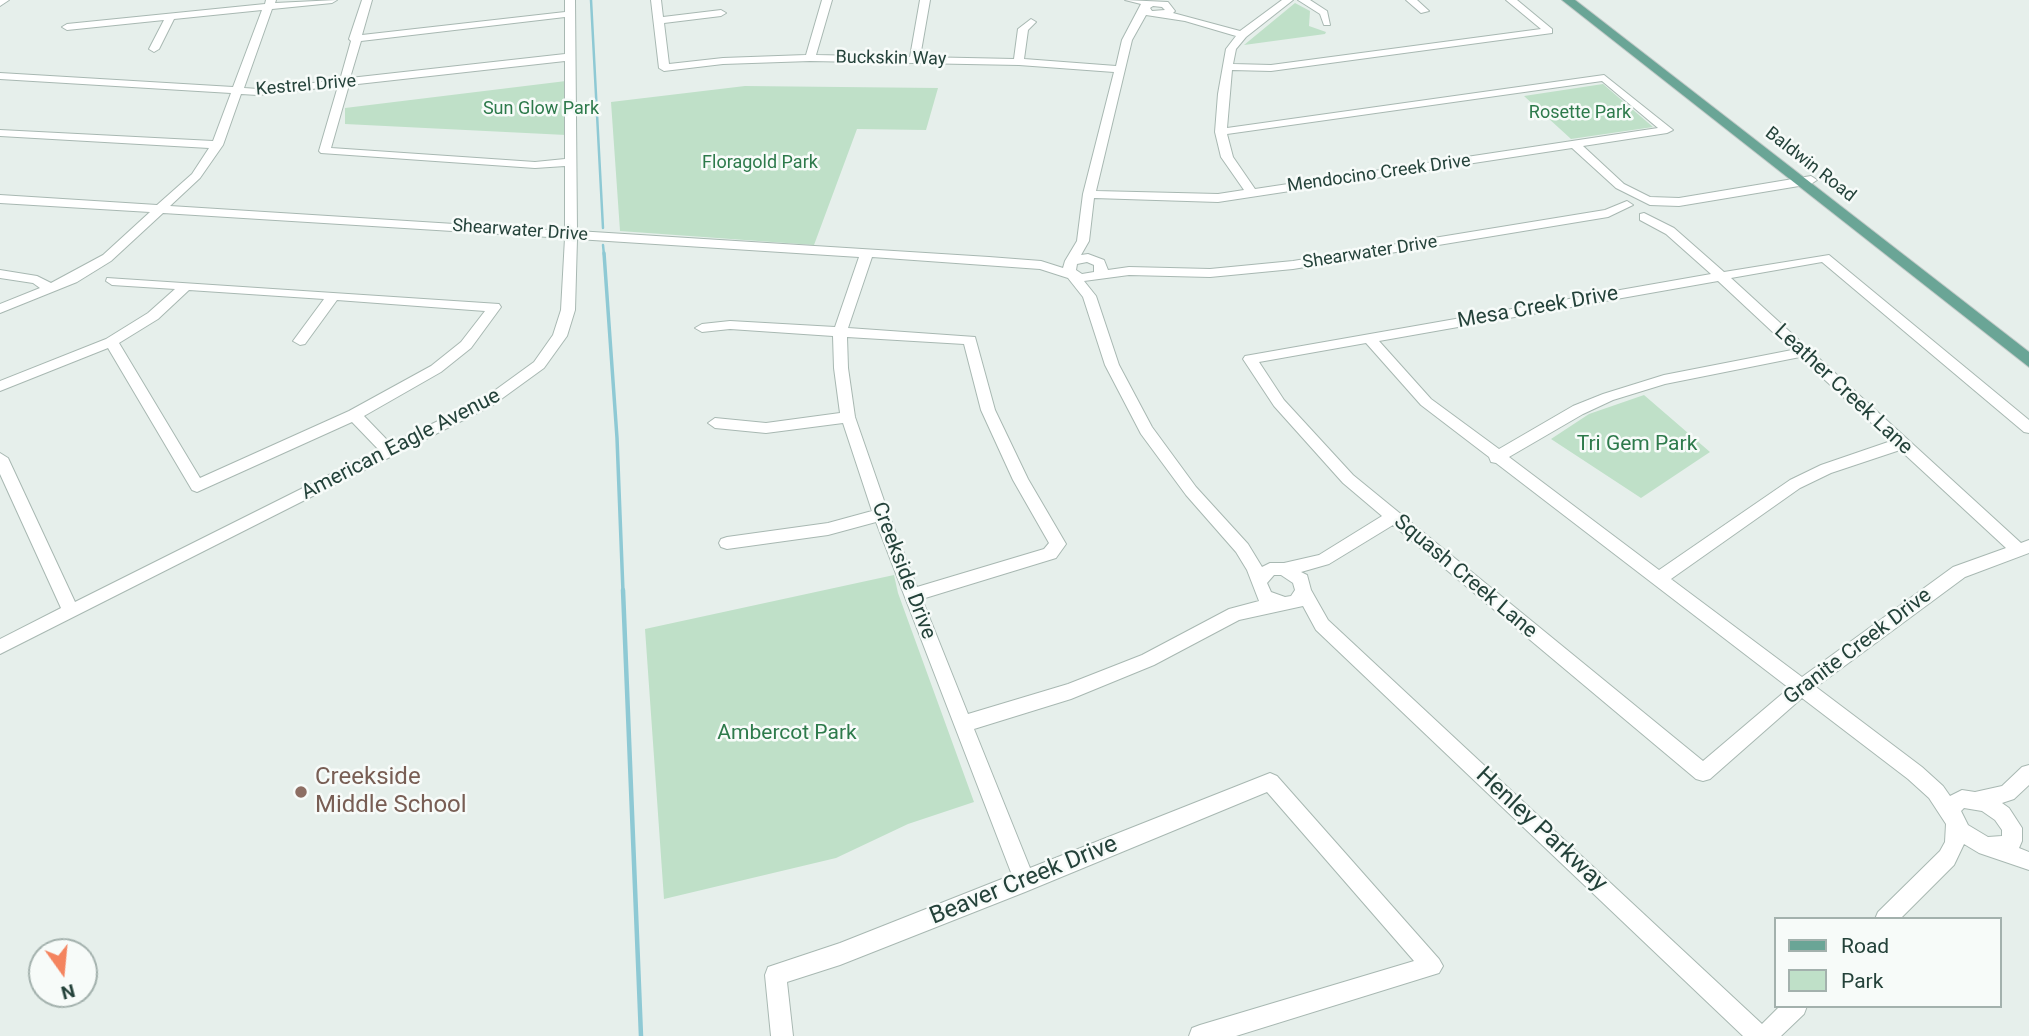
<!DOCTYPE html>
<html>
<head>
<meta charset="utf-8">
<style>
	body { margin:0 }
	#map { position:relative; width:2029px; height:1036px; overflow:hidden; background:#e6efeb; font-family:Roboto,sans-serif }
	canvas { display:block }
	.legend { position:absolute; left:1774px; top:917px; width:228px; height:91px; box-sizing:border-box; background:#f7fbf9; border:2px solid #a3b1ad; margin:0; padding:9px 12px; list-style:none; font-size:21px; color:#24423a }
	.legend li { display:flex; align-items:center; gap:14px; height:35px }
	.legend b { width:35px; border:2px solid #a3b1ad }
	.north { position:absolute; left:28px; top:938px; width:70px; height:70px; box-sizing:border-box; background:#f7fbf9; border:2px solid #a3b1ad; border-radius:50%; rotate:165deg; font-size:19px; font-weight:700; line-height:28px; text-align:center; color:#24423a }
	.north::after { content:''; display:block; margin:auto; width:24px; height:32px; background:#f4845f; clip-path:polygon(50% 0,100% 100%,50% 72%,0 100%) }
</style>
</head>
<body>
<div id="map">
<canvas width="2029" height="1036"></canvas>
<ul class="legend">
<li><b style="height:9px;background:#6aa596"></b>Road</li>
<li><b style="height:19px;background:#bfe0c8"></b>Park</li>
</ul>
<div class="north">N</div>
</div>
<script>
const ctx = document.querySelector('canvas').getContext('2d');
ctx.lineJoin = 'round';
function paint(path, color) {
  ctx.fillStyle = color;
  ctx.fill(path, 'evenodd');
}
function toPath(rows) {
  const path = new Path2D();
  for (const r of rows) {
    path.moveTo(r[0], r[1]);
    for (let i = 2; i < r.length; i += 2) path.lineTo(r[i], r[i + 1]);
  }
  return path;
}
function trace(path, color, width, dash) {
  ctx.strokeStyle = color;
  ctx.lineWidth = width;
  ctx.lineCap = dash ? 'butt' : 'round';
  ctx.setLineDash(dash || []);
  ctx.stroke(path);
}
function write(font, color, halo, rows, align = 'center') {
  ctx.font = font + ' Roboto,sans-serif';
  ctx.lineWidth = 5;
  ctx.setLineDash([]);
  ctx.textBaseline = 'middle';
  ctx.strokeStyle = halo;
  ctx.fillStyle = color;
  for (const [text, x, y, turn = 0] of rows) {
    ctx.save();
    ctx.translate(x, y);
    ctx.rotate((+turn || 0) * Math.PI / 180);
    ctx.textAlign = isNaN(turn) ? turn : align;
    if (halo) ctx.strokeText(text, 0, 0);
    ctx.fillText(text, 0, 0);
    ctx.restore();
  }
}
paint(toPath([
	[1295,3,1310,11,1309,26,1326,32,1325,34,1244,45],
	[566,81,566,135,345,124,345,108],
	[1603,84,1653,127,1571,139,1524,96],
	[745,86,938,88,926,130,857,129,814,245,620,231,611,102],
	[1644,395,1710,452,1641,498,1551,439,1589,414],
	[894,575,898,593,974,802,908,824,836,858,664,899,645,629]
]), '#bfe0c8');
trace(toPath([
	[591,0,603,228],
	[603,245,604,255]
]), '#8ec9d4', 2.5);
trace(toPath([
	[604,253,617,438,623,592]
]), '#8ec9d4', 3.5);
trace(toPath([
	[623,590,641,1036]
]), '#8ec9d4', 4.5);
const minor = toPath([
	[0,0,9,0,0,6,0,0],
	[266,0,276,0,275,3,337,0,332,3,272,9,244,88,258,89,340,80,351,41,349,39,362,0,372,0,362,35,565,12,565,0,575,0,577,231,989,257,1041,261,1063,268,1065,261,1077,241,1083,194,1114,72,1019,65,810,61,723,64,664,71,659,68,651,0,661,0,663,17,721,10,726,13,721,16,664,23,669,64,723,58,806,55,822,0,832,0,816,55,910,57,920,0,930,0,920,57,1014,59,1018,29,1031,19,1036,22,1028,30,1024,59,1116,66,1122,40,1141,4,1125,0,1168,2,1175,11,1173,13,1240,31,1282,0,1293,0,1246,37,1236,49,1233,64,1271,65,1541,29,1506,0,1517,0,1552,29,1552,33,1271,71,1232,70,1227,128,1604,75,1673,130,1667,133,1583,146,1624,184,1650,197,1679,198,1811,176,1817,180,1811,184,1679,206,1650,205,1616,188,1572,148,1218,202,1094,198,1089,241,1081,255,1088,254,1104,260,1108,270,1129,267,1210,269,1293,261,1605,210,1627,201,1633,205,1608,217,1293,269,1210,277,1129,275,1084,281,1096,296,1119,365,1152,427,1196,487,1248,544,1262,567,1270,563,1284,563,1319,555,1382,516,1343,483,1274,406,1243,359,1245,356,1711,274,1666,234,1640,220,1640,214,1644,213,1674,228,1724,272,1829,255,2029,420,2029,433,2024,432,1822,262,1731,278,2021,543,2029,540,2029,553,1965,577,1816,687,1922,767,1943,786,1950,796,1962,790,1975,792,2002,786,2022,767,2029,765,2029,785,2014,799,2002,803,2009,808,2022,828,2022,841,2019,848,2029,852,2029,870,1979,853,1964,844,1954,865,1900,919,1875,919,1878,912,1940,851,1945,842,1946,824,1929,798,1908,779,1802,698,1710,779,1703,781,1696,779,1393,525,1329,564,1301,572,1307,575,1311,590,1328,620,1762,1024,1780,1006,1807,1006,1804,1014,1781,1036,1743,1036,1316,630,1303,606,1239,620,1154,665,1071,699,974,729,1030,868,1270,773,1277,776,1439,959,1443,966,1439,973,1236,1036,1189,1036,1192,1028,1200,1025,1414,961,1267,792,1025,892,840,965,787,982,793,1036,771,1036,765,975,768,967,840,943,1012,875,876,522,828,535,727,549,721,547,719,543,721,539,727,537,828,523,872,511,843,423,766,433,715,428,708,423,715,418,766,423,840,413,834,368,833,336,730,329,702,332,695,328,702,324,730,321,835,327,859,257,577,239,575,310,567,336,544,368,493,405,0,654,0,639,61,608,0,474,0,453,8,458,75,602,379,450,352,422,197,492,192,490,108,348,0,391,0,381,106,339,148,313,175,289,112,285,106,281,107,278,499,304,501,307,471,348,441,372,364,416,391,444,483,399,534,362,553,335,561,310,565,238,163,213,111,261,77,282,0,313,0,304,40,288,33,283,0,278,0,270,37,276,51,283,103,255,150,212,0,203,0,195,157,205,192,174,209,148,0,136,0,130,213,141,231,93,0,79,0,73,233,87,262,10,174,19,159,49,154,52,149,49,164,20,67,30,62,27,67,24,265,4,266,0],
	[1153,6,1162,7,1165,10,1152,11,1150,8,1153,6],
	[1146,15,1185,21,1236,36,1226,49,1218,94,1215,132,1221,157,1244,190,1218,194,1096,191,1132,40,1146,15],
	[565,17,565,54,350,78,361,41,565,17],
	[565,61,565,159,535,162,331,148,349,85,565,61],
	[1602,81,1658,128,1255,189,1233,157,1227,134,1602,81],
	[338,86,319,151,321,153,535,168,565,166,565,231,170,206,200,178,223,145,241,94,258,95,338,86],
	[872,257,1040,269,1068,278,1083,297,1105,365,1141,434,1186,495,1236,552,1247,570,1259,601,1229,609,1142,655,1068,684,968,714,922,599,1056,558,1066,544,1028,479,995,410,975,337,848,328,872,257],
	[1087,262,1094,265,1094,272,1082,274,1076,270,1077,264,1087,262],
	[1718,281,1792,350,1664,375,1603,394,1573,406,1499,449,1431,399,1379,341,1718,281],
	[189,290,324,299,293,341,300,345,305,344,337,300,485,311,461,342,431,366,349,411,200,478,119,343,158,319,189,290],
	[847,337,964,344,981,410,1013,480,1049,543,1044,549,917,587,889,515,855,417,848,368,847,337],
	[1366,343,1421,405,1489,457,1491,462,1496,463,1789,688,1703,761,1353,475,1284,400,1259,362,1366,343],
	[1800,357,1891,441,1821,465,1790,480,1659,570,1509,457,1583,414,1613,400,1665,384,1800,357],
	[1900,450,2006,548,1953,567,1802,677,1671,579,1800,488,1831,473,1900,450],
	[1274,575,1281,575,1293,583,1295,590,1291,596,1285,597,1271,592,1267,583,1274,575],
	[1964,808,1982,811,1995,820,2002,830,2002,836,1988,837,1968,825,1961,811,1964,808],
	[1298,0,1310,0,1327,11,1330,25,1324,25,1320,14,1298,0],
	[1406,0,1417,0,1429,11,1421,13,1406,0]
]);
const major = toPath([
	[1562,0,1575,0,2029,352,2029,367,1562,0]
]);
trace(minor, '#a8b8b2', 2);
trace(major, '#c2cac8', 2);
paint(minor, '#fff');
paint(major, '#6aa596');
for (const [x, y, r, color] of [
	[301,792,7,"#8d6e63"]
]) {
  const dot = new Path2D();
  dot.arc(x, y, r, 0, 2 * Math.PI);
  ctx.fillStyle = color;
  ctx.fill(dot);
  trace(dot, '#f7fbf9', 2.5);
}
write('18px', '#24423a', '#f7fbf9', [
	["Buckskin Way",891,59,1],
	["Kestrel Drive",306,86,-5],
	["Baldwin Road",1810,165,38],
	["Mendocino Creek Drive",1379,174,-8],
	["Shearwater Drive",520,231,4],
	["Shearwater Drive",1370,253,-9]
]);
write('18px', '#2d7a4b', '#f7fbf9', [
	["Sun Glow Park",541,109],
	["Rosette Park",1580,113],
	["Floragold Park",760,163]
]);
write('21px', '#24423a', '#f7fbf9', [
	["Mesa Creek Drive",1538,308,-10],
	["Leather Creek Lane",1843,390,43],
	["American Eagle Avenue",401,445,-27],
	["Creekside Drive",903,571,69],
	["Squash Creek Lane",1465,577,40],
	["Granite Creek Drive",1858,647,-37]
]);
write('21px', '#2d7a4b', '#f7fbf9', [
	["Tri Gem Park",1637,445],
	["Ambercot Park",787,734]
]);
write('24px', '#785e54', '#f7fbf9', [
	["Creekside",315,778],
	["Middle School",315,806]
], 'left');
write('24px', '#24423a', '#f7fbf9', [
	["Henley Parkway",1541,830,43],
	["Beaver Creek Drive",1024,881,-22]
]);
</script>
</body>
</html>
